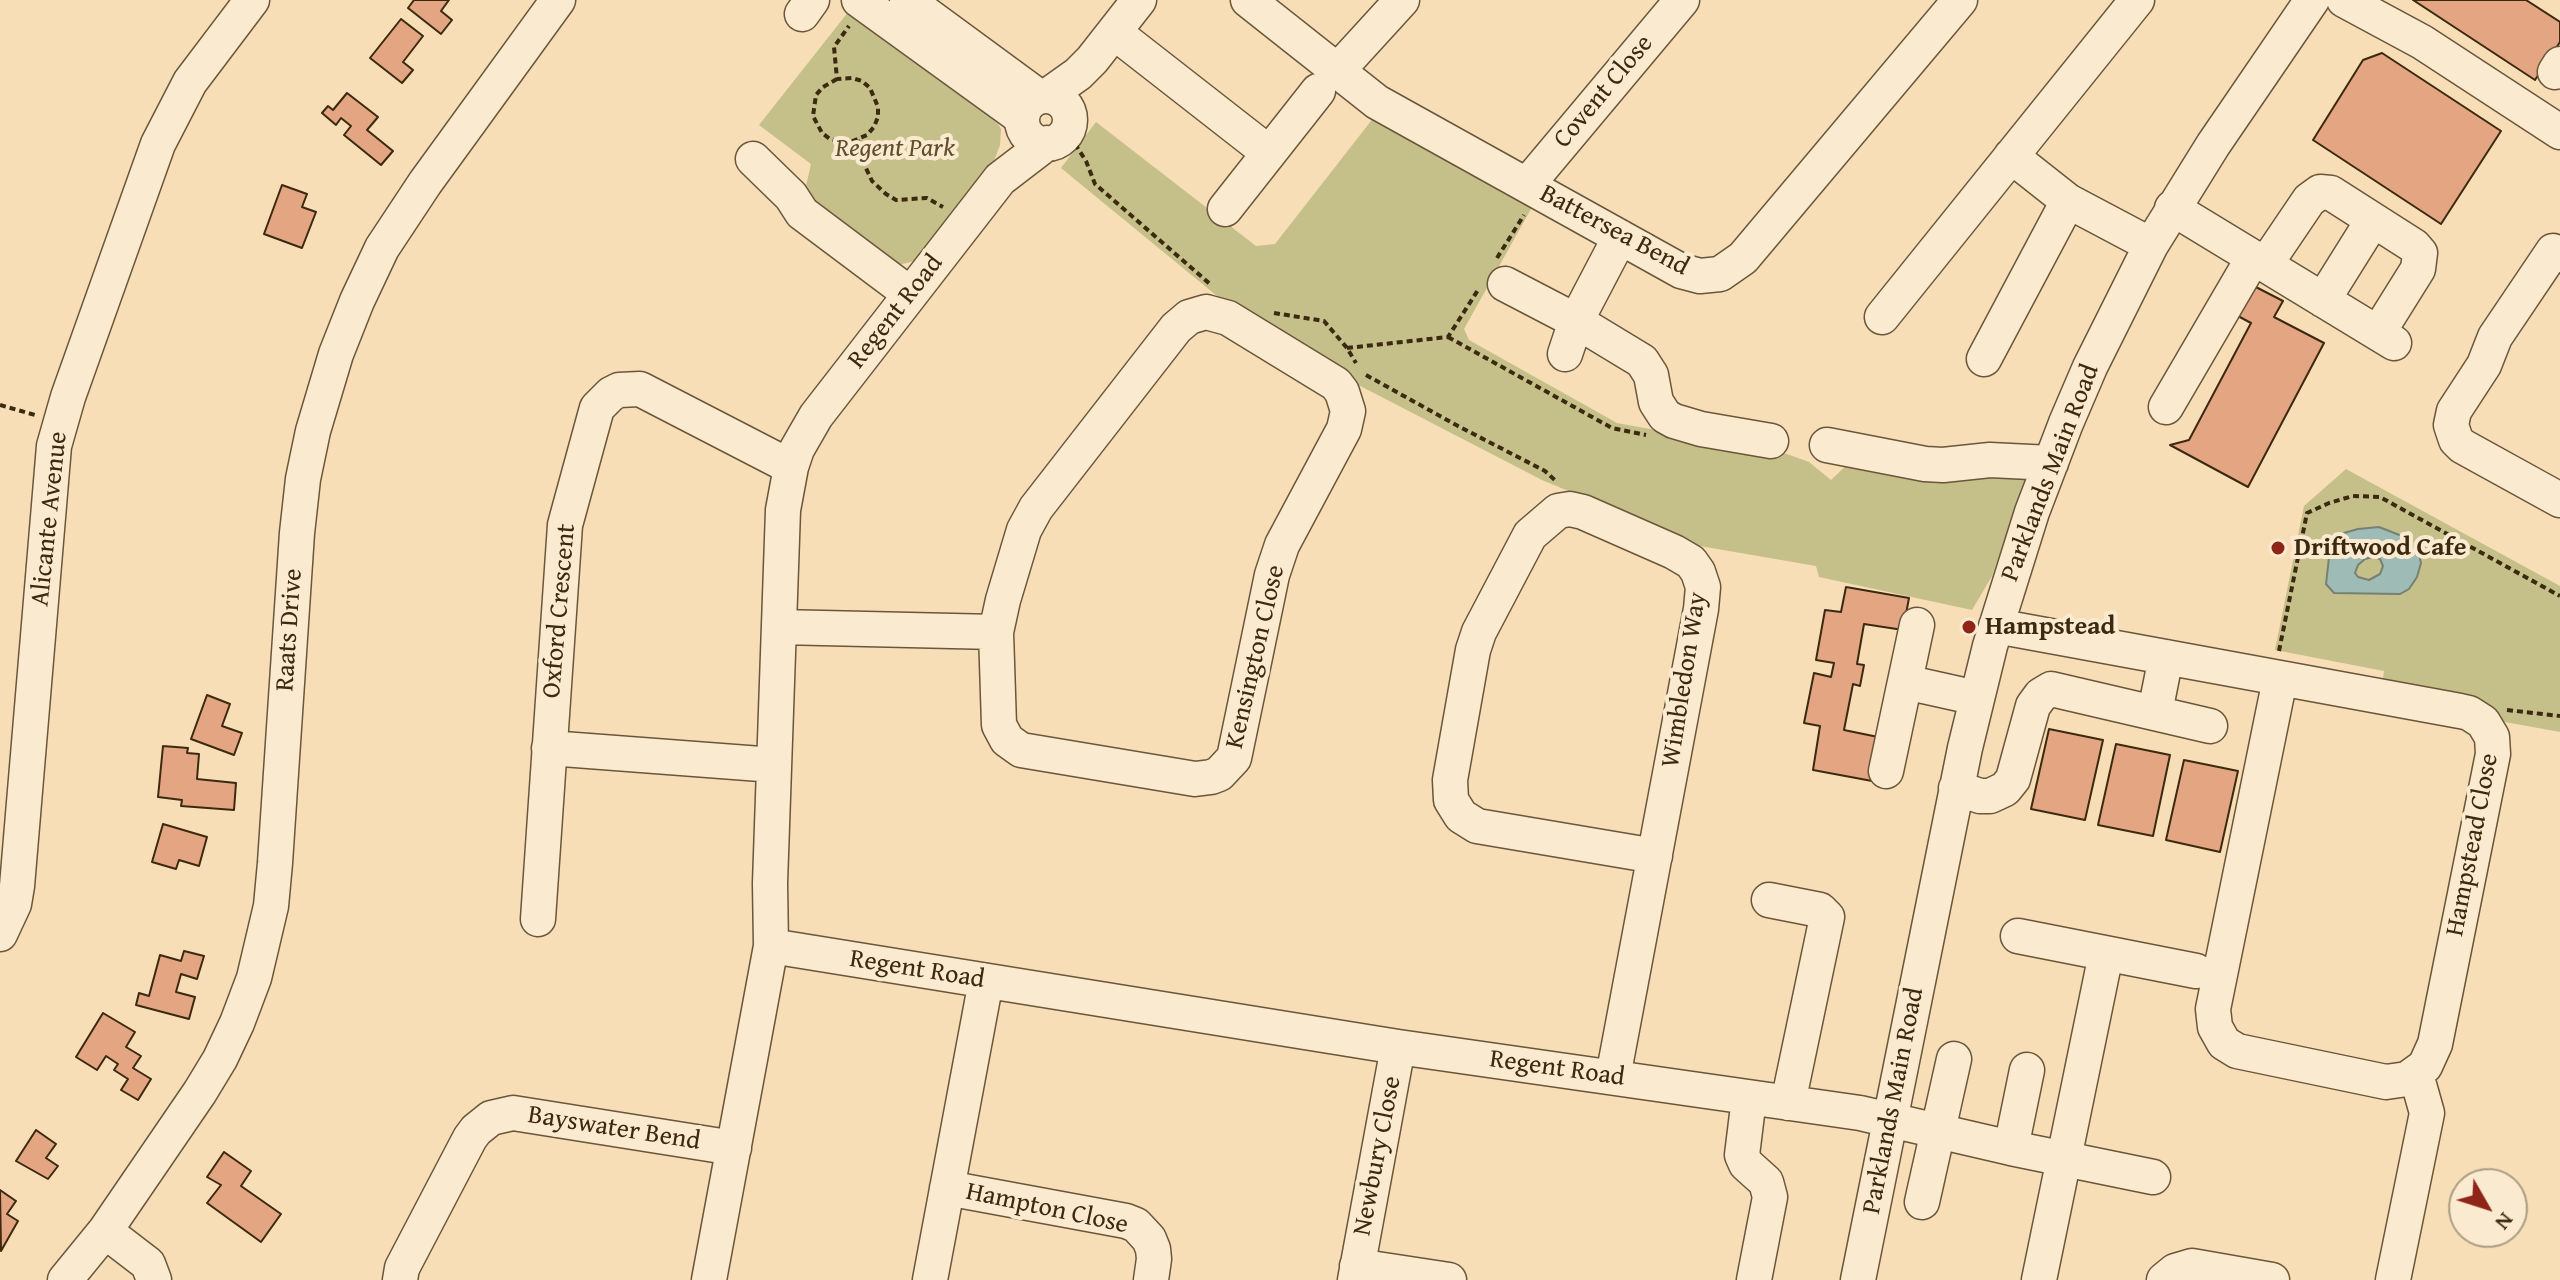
<!DOCTYPE html>
<html>
<head>
<meta charset="utf-8">
<style>
	body { margin:0 }
	#map { position:relative; width:2560px; height:1280px; overflow:hidden; background:#f7deb7; font-family:"Gentium Book Plus",serif }
	canvas { display:block }
	.north { position:absolute; left:2448px; top:1168px; width:80px; height:80px; box-sizing:border-box; background:#faead0; border:2px solid #ae9d83; border-radius:50%; rotate:129deg; font-size:22px; font-weight:700; line-height:32px; text-align:center; color:#3b2910 }
	.north::after { content:''; display:block; margin:auto; width:28px; height:36px; background:#8f2418; clip-path:polygon(50% 0,100% 100%,50% 72%,0 100%) }
</style>
</head>
<body>
<div id="map">
<canvas width="2560" height="1280"></canvas>
<div class="north">N</div>
</div>
<script>
const ctx = document.querySelector('canvas').getContext('2d');
ctx.lineJoin = 'round';
function paint(path, color) {
  ctx.fillStyle = color;
  ctx.fill(path, 'evenodd');
}
function toPath(rows) {
  const path = new Path2D();
  for (const r of rows) {
    if (r.length === 3) {
      path.moveTo(r[0] + r[2], r[1]);
      path.arc(r[0], r[1], r[2], 0, 2 * Math.PI);
      continue;
    }
    path.moveTo(r[0], r[1]);
    for (let i = 2; i < r.length; i += 2) path.lineTo(r[i], r[i + 1]);
  }
  return path;
}
function trace(path, color, width, dash) {
  ctx.strokeStyle = color;
  ctx.lineWidth = width;
  ctx.lineCap = dash ? 'butt' : 'round';
  ctx.setLineDash(dash || []);
  ctx.stroke(path);
}
function write(font, color, halo, rows, align = 'center') {
  ctx.font = font + ' "Gentium Book Plus",serif';
  ctx.lineWidth = 8;
  ctx.setLineDash([]);
  ctx.textBaseline = 'middle';
  ctx.strokeStyle = halo;
  ctx.fillStyle = color;
  for (const [text, x, y, turn = 0] of rows) {
    ctx.save();
    ctx.translate(x, y);
    ctx.rotate((+turn || 0) * Math.PI / 180);
    ctx.textAlign = isNaN(turn) ? turn : align;
    if (halo) ctx.strokeText(text, 0, 0);
    ctx.fillText(text, 0, 0);
    ctx.restore();
  }
}
paint(toPath([
	[849,11,972,102,998,124,1001,129,1000,145,994,161,914,261,895,266,803,199,811,164,759,125],
	[1378,112,1536,200,1464,329,1469,340,1617,423,1787,454,1809,462,1831,480,1851,461,2030,470,1992,576,1972,610,1819,577,1816,566,1700,546,1542,480,1341,376,1239,314,1061,168,1096,122,1256,246,1275,244],
	[2346,469,2560,586,2560,732,2494,720,2382,686,2384,671,2275,650,2304,506]
]), '#c5bf89');
const water = toPath([
	[2379,527,2402,536,2418,551,2421,563,2417,577,2409,589,2400,594,2334,593,2326,584,2331,540,2337,535,2358,529,2379,527],
	[2373,557,2380,559,2383,566,2380,574,2369,580,2358,577,2355,573,2358,565,2365,559,2373,557]
]);
paint(water, '#9ebbb5');
trace(water, '#768173', 2);
const building = toPath([
	[414,0,449,0,441,11,452,20,441,34,408,8,414,0],
	[2413,0,2526,0,2560,22,2560,42,2535,80,2413,0],
	[401,19,423,36,403,62,413,70,402,83,370,58,401,19],
	[2382,53,2501,131,2441,224,2313,140,2363,60,2382,53],
	[347,93,378,117,367,130,393,151,381,165,344,135,351,126,341,118,336,125,322,113,328,106,333,110,347,93],
	[282,185,307,194,302,207,316,212,302,248,264,234,282,185],
	[2252,285,2283,301,2274,317,2324,343,2248,487,2170,445,2189,440,2251,323,2236,315,2252,285],
	[1846,587,1909,598,1903,630,1864,624,1857,664,1864,665,1860,686,1853,684,1844,730,1883,738,1872,781,1813,770,1820,726,1804,723,1814,673,1831,677,1834,663,1816,660,1825,610,1841,612,1846,587],
	[207,695,230,704,222,726,242,733,234,755,191,739,207,695],
	[2049,729,2103,740,2085,820,2031,809,2049,729],
	[2116,744,2170,755,2153,836,2098,825,2116,744],
	[163,746,188,748,187,753,199,754,197,779,236,783,234,810,181,806,182,800,158,797,163,746],
	[2184,760,2238,771,2220,852,2166,840,2184,760],
	[163,824,207,837,199,866,179,860,176,869,152,862,163,824],
	[184,951,204,956,197,979,181,974,176,992,195,997,189,1019,136,1005,139,993,149,996,160,955,181,961,184,951],
	[103,1013,135,1032,126,1047,141,1056,133,1068,151,1079,138,1100,121,1090,128,1079,114,1070,118,1064,106,1056,97,1070,76,1057,103,1013],
	[36,1130,56,1144,46,1158,58,1166,48,1179,16,1161,36,1130],
	[224,1152,251,1171,241,1186,281,1214,261,1242,207,1203,221,1185,207,1177,224,1152],
	[0,1190,16,1201,7,1214,18,1221,1,1251,0,1190]
]);
paint(building, '#e4a582');
trace(building, '#3b2910', 2);
const minor = toPath([
	[859,0,1022,118],
	[907,0,1039,97],
	[1248,0,1377,102,1681,271,1700,276,1720,274,1743,258,1960,0],
	[2344,0,2422,42,2560,132],
	[802,14,812,0],
	[1114,32,1269,153],
	[1339,69,1402,0],
	[2555,72,2560,64],
	[1047,96,1078,74,1092,60,1139,0],
	[1046,120,24],
	[2011,156,2068,201,2151,245],
	[753,159,791,196,802,213,910,294],
	[1527,185,1682,0],
	[2172,208,2394,343],
	[1225,209,1318,91],
	[2560,255,2553,251,2495,337,2484,365,2454,411,2451,425,2456,440,2462,446,2560,500],
	[2265,265,2309,200,2320,192,2331,193,2414,246,2420,253,2418,269,2378,333],
	[1505,284,1576,321,1642,361,1651,375,1656,402,1665,416,1674,421,1701,429,1771,441],
	[2323,300,2373,220],
	[1206,312,1228,318,1336,384,1342,392,1348,411,1344,429,1282,545,1272,575,1234,758,1219,774,1211,777,1195,779,1021,750,1007,740,999,725,996,632,1003,600,1024,530,1036,508,1176,328,1189,317,1206,312],
	[1882,317,2137,0],
	[1565,354,1576,321,1620,237],
	[1984,359,2068,201],
	[2166,407,2253,258],
	[1827,445,1925,464,1943,465,1990,460,2051,463],
	[1996,626,2460,711,2469,713,2483,722,2492,737,2493,754,2435,1044,2425,1066,2407,1079,2386,1082,2237,1051,2224,1043,2215,1027,2213,1009,2280,679],
	[779,627,996,632],
	[1905,682,1977,698],
	[2155,712,2166,657],
	[549,748,774,765],
	[1886,771,1917,625],
	[1956,788,1980,796,1990,796,2005,789,2013,779,2033,706,2041,695,2051,689,2210,726],
	[1769,900,1820,910,1827,917,1788,1103],
	[538,919,565,525,597,408,611,394,619,390,640,389,791,467],
	[0,934,14,904,17,886,54,446,68,397,158,144,190,82,252,0],
	[2018,936,2196,971],
	[771,946,1398,1047,1860,1113,2011,1148,2153,1177],
	[1613,1077,1701,609,1703,587,1698,572,1691,562,1674,552,1583,512,1570,509,1558,511,1530,535,1479,632,1473,650,1450,780,1451,800,1461,816,1477,826,1655,856],
	[1749,1098,1742,1155,1746,1164,1766,1182,1770,1197,1754,1280],
	[2011,1148,2027,1070],
	[947,1188,1126,1221,1136,1225,1149,1239,1153,1249,1154,1259,1151,1280],
	[1922,1202,1954,1059],
	[105,1231,148,1264,154,1280],
	[1357,1266,1449,1280],
	[65,1280,105,1231,200,1092,220,1059,237,1023,254,978,271,906,275,863,297,533,303,479,313,431,336,354,357,301,382,248,425,183,558,0],
	[400,1280,402,1268,470,1138,476,1130,491,1118,513,1113,734,1148],
	[709,1280,771,946,770,883,783,510,791,467,797,449,816,416,1000,179,1047,143],
	[930,1280,986,981],
	[1355,1280,1398,1047],
	[1858,1280,1965,748,1990,646,2032,512,2066,423,2090,367,2151,245,2213,145,2312,0],
	[2039,1280,2106,954],
	[2164,1280,2175,1271,2192,1266,2272,1280],
	[2393,1280,2427,1113,2416,1074]
]);
trace(minor, '#6a563a', 37);
trace(toPath([
	[837,79,823,87,816,95,813,116,822,133,830,139,848,143,867,135,874,127,878,117,878,107,870,88,862,81,852,78,837,79,834,47,849,26],
	[858,140,863,162,872,181,886,194,896,200,927,198,943,207],
	[1075,144,1086,161,1095,184,1210,284],
	[1497,258,1524,215],
	[1274,313,1324,321,1347,348,1356,363],
	[1448,337,1612,428,1646,435],
	[1347,348,1448,337,1478,290],
	[1366,375,1458,426,1545,471,1557,482],
	[0,405,35,415],
	[2279,651,2307,513,2329,503,2353,496,2380,497,2560,596],
	[2507,710,2560,716]
]), '#3b2910', 4, [6, 4]);
trace(minor, '#faead0', 34);
for (const [x, y, r, color] of [
	[2278,548,8,"#8f2418"],
	[1969,627,8,"#8f2418"]
]) {
  const dot = new Path2D();
  dot.arc(x, y, r, 0, 2 * Math.PI);
  ctx.fillStyle = color;
  ctx.fill(dot);
  trace(dot, '#faead0', 3);
}
write('26px', '#3b2910', '#faead0', [
	["Covent Close",1604,92,-50],
	["Battersea Bend",1614,231,28],
	["Regent Road",896,312,-52],
	["Parklands Main Road",2051,473,-69],
	["Alicante Avenue",50,519,-84],
	["Oxford Crescent",560,611,-85],
	["Raats Drive",290,630,-86],
	["Kensington Close",1256,657,-77],
	["Wimbledon Way",1685,680,-81],
	["Hampstead Close",2473,845,-79],
	["Regent Road",917,970,9],
	["Regent Road",1557,1069,8],
	["Parklands Main Road",1894,1101,-79],
	["Bayswater Bend",614,1129,9],
	["Newbury Close",1378,1156,-79],
	["Hampton Close",1047,1209,12]
]);
write('italic 26px', '#5e4e2e', '#faead0', [
	["Regent Park",895,149]
]);
write('bold 26px', '#3b2910', '#faead0', [
	["Driftwood Cafe",2294,548],
	["Hampstead",1985,627]
], 'left');
</script>
</body>
</html>
